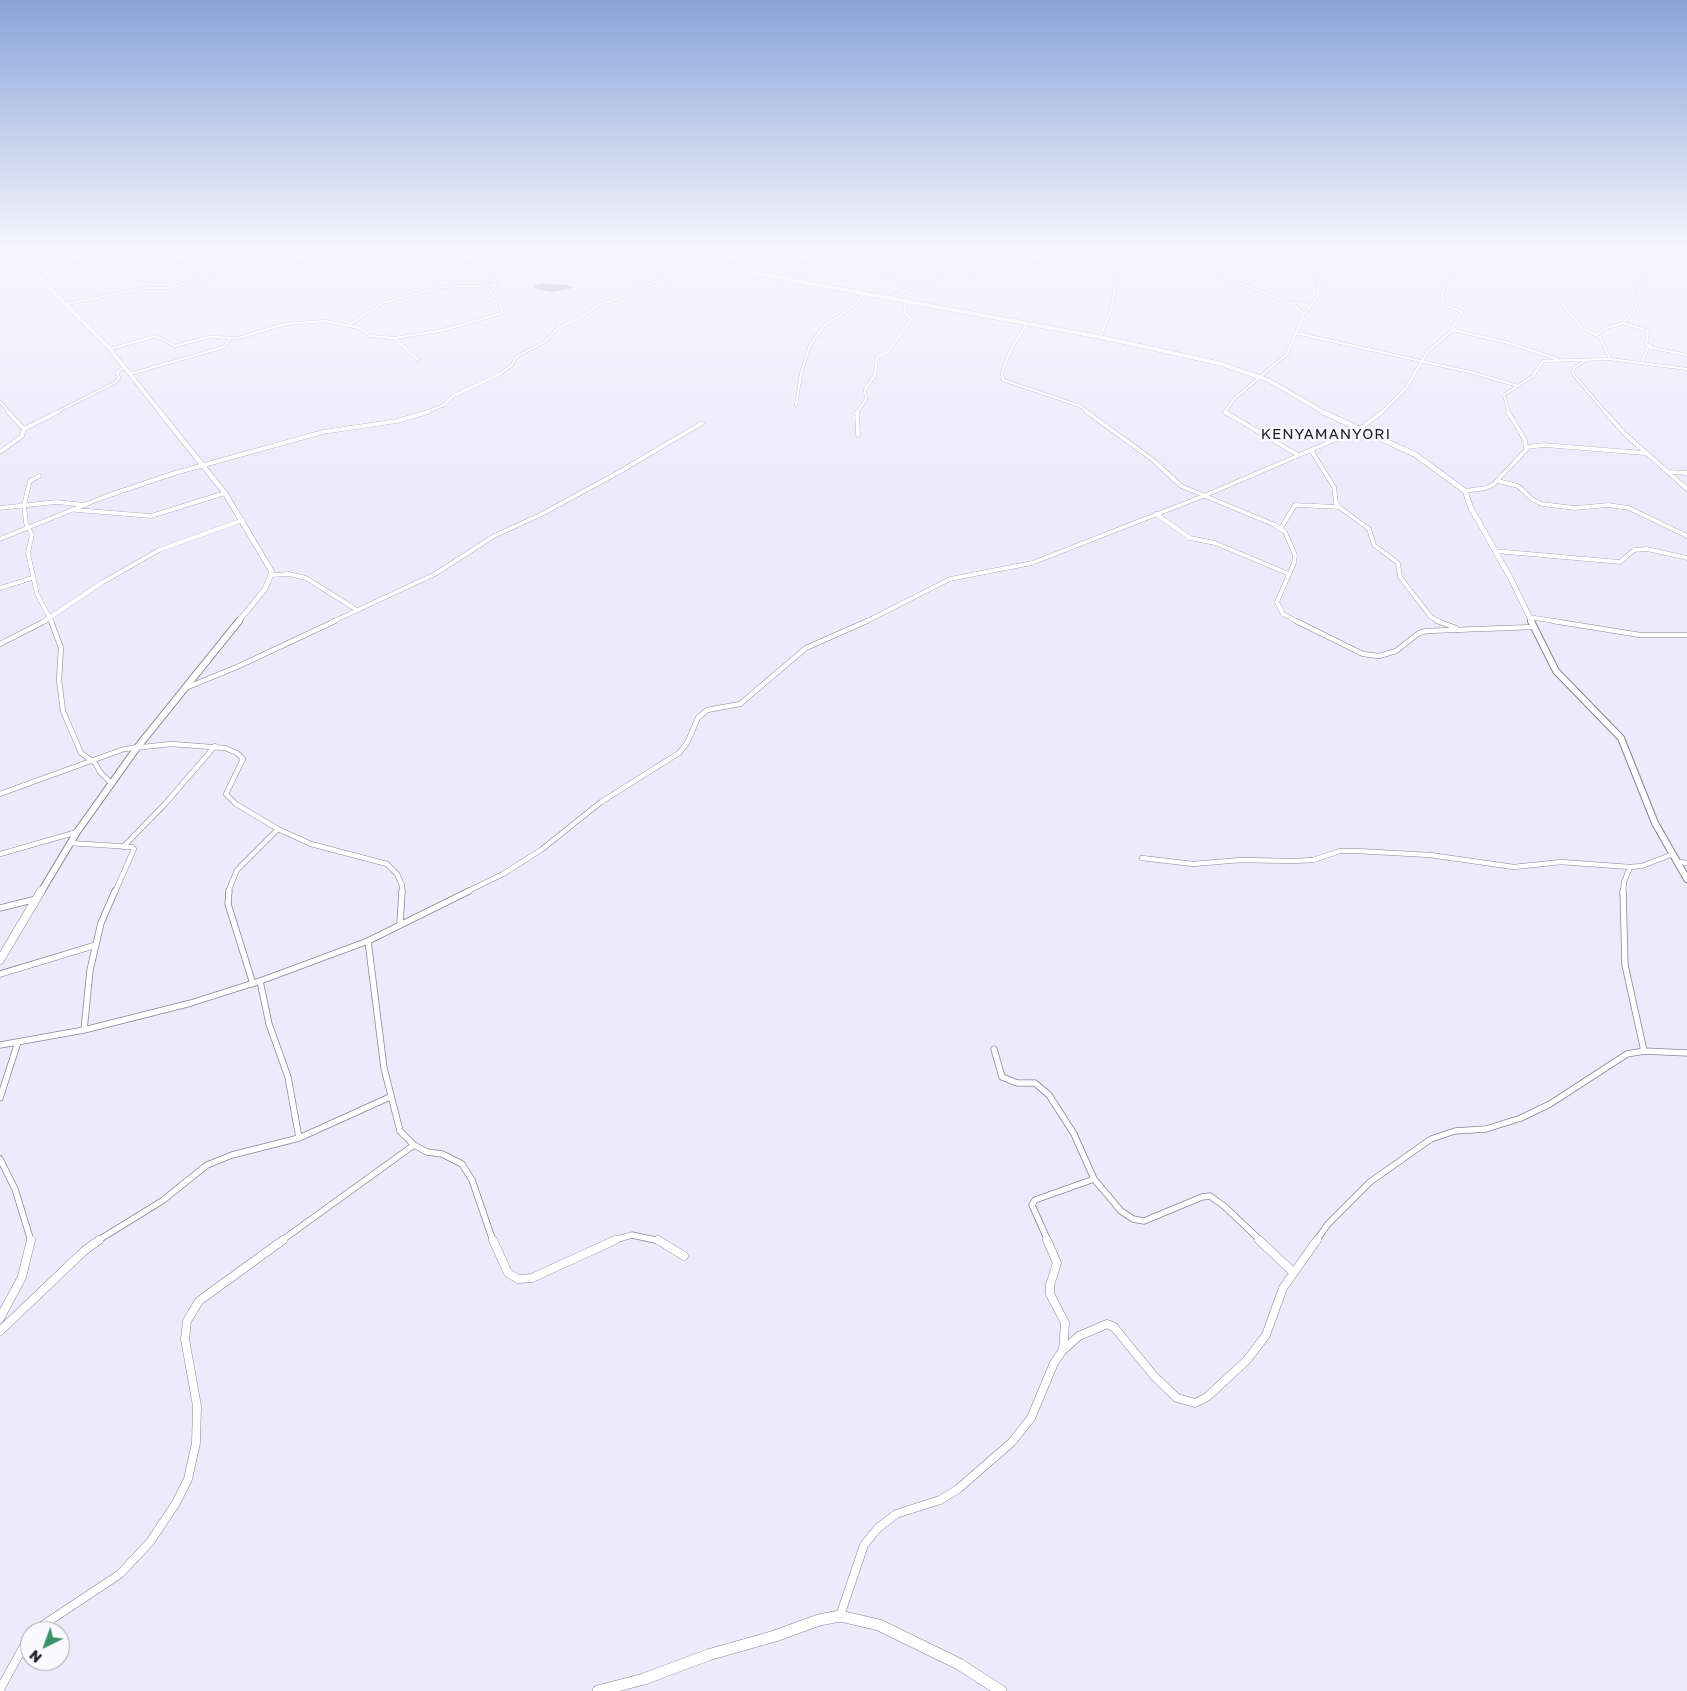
<!DOCTYPE html>
<html>
<head>
<meta charset="utf-8">
<style>
	body { margin:0 }
	#map { position:relative; width:1687px; height:1691px; overflow:hidden; background:#edeafc; font-family:"Golos Text",sans-serif }
	canvas { display:block }
	.north { position:absolute; left:20px; top:1621px; width:50px; height:50px; box-sizing:border-box; background:#faf9fe; border:1px solid #a4a3a9; border-radius:50%; rotate:222deg; font-size:14px; font-weight:700; line-height:20px; text-align:center; color:#222129 }
	.north::after { content:''; display:block; margin:auto; width:18px; height:22px; background:#39936a; clip-path:polygon(50% 0,100% 100%,50% 72%,0 100%) }
</style>
</head>
<body>
<div id="map">
<canvas width="1687" height="1691"></canvas>
<div class="north">N</div>
</div>
<script>
const ctx = document.querySelector('canvas').getContext('2d');
ctx.lineJoin = 'round';
function paint(path, color) {
  ctx.fillStyle = color;
  ctx.fill(path, 'evenodd');
}
function toPath(rows) {
  const path = new Path2D();
  for (const r of rows) {
    path.moveTo(r[0], r[1]);
    for (let i = 2; i < r.length; i += 2) path.lineTo(r[i], r[i + 1]);
  }
  return path;
}
function trace(path, color, width, dash) {
  ctx.strokeStyle = color;
  ctx.lineWidth = width;
  ctx.lineCap = dash ? 'butt' : 'round';
  ctx.setLineDash(dash || []);
  ctx.stroke(path);
}
function write(font, color, halo, rows, align = 'center') {
  ctx.font = font + ' "Golos Text",sans-serif';
  ctx.lineWidth = 4.5;
  ctx.setLineDash([]);
  ctx.textBaseline = 'middle';
  ctx.strokeStyle = halo;
  ctx.fillStyle = color;
  for (const [text, x, y, turn = 0] of rows) {
    ctx.save();
    ctx.translate(x, y);
    ctx.rotate((+turn || 0) * Math.PI / 180);
    ctx.textAlign = isNaN(turn) ? turn : align;
    if (halo) ctx.strokeText(text, 0, 0);
    ctx.fillText(text, 0, 0);
    ctx.restore();
  }
}
paint(toPath([
	[541,283,566,285,573,288,552,292,537,289,533,286]
]), '#988dc1');
const streetFar4 = toPath([
	[103,250,115,255],
	[152,250,168,263,221,273],
	[423,250,470,265,482,266],
	[897,250,895,263,883,277,900,283,906,290],
	[1036,250,1049,264],
	[1505,250,1564,306,1582,328,1600,337,1610,359],
	[508,252,594,253,619,250],
	[996,257,1014,268],
	[1186,264,1194,250],
	[0,265,21,260],
	[175,275,181,281,181,285],
	[782,278,797,267,812,262,828,250],
	[889,298,950,273,1131,256,1181,263,1203,269,1280,299,1295,306,1304,314],
	[1292,302,1309,306],
	[67,304,146,288,168,288,245,270,307,264,350,255,397,250],
	[1623,323,1648,331,1646,344,1651,346],
	[1027,324,1011,349,1002,372,1003,380,1080,406,1089,413],
	[349,325,383,303,440,287,496,285],
	[1454,330,1453,327,1462,312,1444,305,1442,296,1451,262,1456,253,1461,250],
	[1296,333,1474,373,1518,386],
	[1596,335,1606,328,1623,323,1635,309,1645,267,1641,250],
	[1100,337,1112,308,1117,272,1134,250],
	[395,338,444,330,502,313,501,305,487,297,496,285,482,266,508,250],
	[110,349,156,336,175,346,209,337,238,338,285,324,325,321,359,328,371,336,394,338,418,360],
	[1586,360,1574,368,1573,374,1606,413],
	[1642,362,1648,347,1687,355],
	[130,374,224,347,230,339],
	[0,402,10,413],
	[796,405,801,374,810,345,824,326,853,307,864,293],
	[55,413,116,382,119,378,117,372,125,367],
	[424,413,444,405,453,396,500,374,512,365,516,357,546,341,558,328,583,316,599,305,625,296,640,287,669,278,701,260],
	[857,413,866,399,865,390,875,375,877,357,888,352,911,319,904,312,906,302],
	[1227,413,1225,412,1234,399,1287,354,1304,314,1318,296,1319,278,1307,263,1302,250],
	[1381,413,1406,388,1428,351,1453,330,1509,343,1557,359],
	[1509,413,1504,395,1533,376,1543,361,1610,359,1687,369]
]);
const streetFar3 = toPath([
	[857,412,858,435],
	[1087,412,1153,460,1181,486,1275,525,1285,532,1295,555,1294,563,1277,602,1283,614,1298,622],
	[1225,412,1298,455],
	[1605,412,1626,435,1687,489],
	[24,429,58,412],
	[1527,447,1544,445,1644,453],
	[1311,450,1334,487,1336,503,1339,507,1369,529,1374,545,1398,563,1400,577,1431,617,1440,622],
	[0,452,22,436,24,429,8,412],
	[1670,472,1687,473],
	[39,476,30,481,24,505,26,523,32,535,28,553,37,594,52,622],
	[1498,481,1518,486,1533,500,1542,504,1575,508,1608,505,1629,508,1687,536],
	[1465,491,1486,488,1494,484,1526,450,1525,440,1508,412],
	[0,508,56,502,86,505],
	[76,510,151,516,225,493],
	[1156,514,1190,538,1215,543,1289,574],
	[1281,528,1295,505,1339,507],
	[0,539,104,497,175,473,323,432,397,421,428,412],
	[1495,551,1620,562,1634,550,1647,549,1687,558],
	[272,575,289,574,306,578,357,610],
	[0,588,32,578],
	[1529,617,1561,622],
	[43,622,103,582,159,550,243,520],
	[332,622,435,574,494,536,540,515,621,471,702,423],
	[865,622,950,579,1032,563,1206,495,1360,429,1382,412]
]);
const streetFar2 = toPath([
	[51,621,61,648,59,680,63,711,81,753,95,763,100,772,112,784],
	[1296,621,1363,654,1379,656,1396,651,1419,633,1426,631,1533,627],
	[1437,621,1456,628],
	[1553,621,1640,635,1687,635],
	[0,644,45,621],
	[188,687,239,666,335,621],
	[0,794,124,749,171,744,225,748,237,753,243,759,226,794,236,804,278,829,311,844,387,864,397,874,402,885,402,892],
	[70,843,132,847,134,849,115,892],
	[123,847,165,804,215,746],
	[0,854,77,832],
	[1142,858,1193,864,1241,860,1294,861,1313,860,1340,851,1357,851,1430,855,1514,867,1561,862,1630,867,1642,866,1673,854],
	[1679,862,1687,863],
	[228,892,237,870,278,829],
	[466,892,503,874,541,850,601,802,679,753,687,743,698,718,707,710,740,704,806,648,867,621],
	[1623,892,1624,882,1630,867]
]);
const streetFar1 = toPath([
	[229,891,228,904,253,984],
	[1623,891,1625,965,1644,1051],
	[0,908,36,899],
	[400,924,402,891],
	[368,941,384,1068,400,1131,414,1145,427,1152,442,1154,462,1164,472,1180,493,1241],
	[0,974,96,945],
	[260,981,269,1024,288,1077,299,1138],
	[84,1030,90,970,101,923,115,891],
	[0,1045,84,1030,191,1003,260,981,368,941,469,891],
	[994,1049,1002,1077,1017,1083,1035,1083,1049,1095,1074,1134,1094,1179,1121,1211,1133,1219,1144,1221,1202,1197,1210,1196,1224,1206,1261,1241],
	[0,1098,18,1042],
	[0,1159,15,1189,31,1241],
	[97,1241,162,1201,207,1165,232,1155,299,1138,390,1097],
	[281,1241,414,1145],
	[611,1241,632,1235,660,1241],
	[1048,1241,1032,1205,1035,1200,1094,1179],
	[1316,1241,1328,1224,1370,1182,1431,1139,1455,1131,1486,1129,1521,1118,1550,1104,1627,1054,1644,1051,1687,1053]
]);
const street = toPath([
	[493,1240,508,1273,518,1279,532,1278,615,1240],
	[658,1240,684,1256],
	[1047,1240,1057,1263,1050,1285,1050,1294,1065,1323,1063,1350],
	[1259,1240,1293,1272],
	[0,1318,22,1277,31,1240],
	[0,1331,84,1251,99,1240],
	[840,1616,864,1545,878,1528,896,1514,940,1500,958,1489,1012,1442,1031,1418,1054,1363,1063,1350,1079,1336,1107,1324,1114,1327,1154,1376,1177,1398,1195,1403,1207,1397,1247,1360,1266,1335,1283,1288,1317,1240],
	[34,1631,120,1574,150,1542,176,1503,188,1479,196,1443,197,1406,185,1339,187,1321,199,1301,283,1240],
	[0,1689,30,1635]
]);
const secondaryFar4 = toPath([
	[12,250,110,349,161,413],
	[671,250,759,274,1100,337,1218,363,1268,380,1325,413],
	[38,277,131,250]
]);
const secondaryFar3 = toPath([
	[160,412,225,493,272,572,265,589,238,622],
	[1323,412,1416,455,1465,491,1471,508,1510,577,1532,622]
]);
const secondaryFar2 = toPath([
	[1531,621,1556,671,1621,738,1655,823,1687,879],
	[41,892,77,832,136,749,239,621]
]);
const secondaryFar1 = toPath([
	[0,960,41,891]
]);
const secondary = toPath([
	[598,1691,644,1679,708,1655,775,1636,819,1620,840,1616,879,1625,959,1664,1001,1691]
]);
trace(streetFar4, '#888498', 3);
trace(streetFar3, '#888498', 4.5);
trace(streetFar2, '#888498', 5.5);
trace(streetFar1, '#888498', 7);
trace(street, '#888498', 9);
trace(secondaryFar4, '#888498', 4.5);
trace(secondaryFar3, '#888498', 5.5);
trace(secondaryFar2, '#888498', 8);
trace(secondaryFar1, '#888498', 9);
trace(secondary, '#888498', 12);
trace(streetFar4, '#fff', 2.5);
trace(streetFar3, '#fff', 4);
trace(streetFar2, '#fff', 4.5);
trace(streetFar1, '#fff', 5.5);
trace(street, '#fff', 8);
trace(secondaryFar4, '#fff', 4);
trace(secondaryFar3, '#fff', 5);
trace(secondaryFar2, '#fff', 6);
trace(secondaryFar1, '#fff', 8);
trace(secondary, '#fff', 11);
const sky = ctx.createLinearGradient(0, 0, 0, 487);
sky.addColorStop(0, '#88a4d8');
sky.addColorStop(0.51, '#f7f6fe');
sky.addColorStop(1, '#f7f6fe00');
ctx.fillStyle = sky;
ctx.fillRect(0, 0, 1687, 487);
ctx.letterSpacing = '1px';
write('15px', '#222129', '#faf9fe', [
	["KENYAMANYORI",1326,434]
]);
ctx.letterSpacing = '0px';
</script>
</body>
</html>
